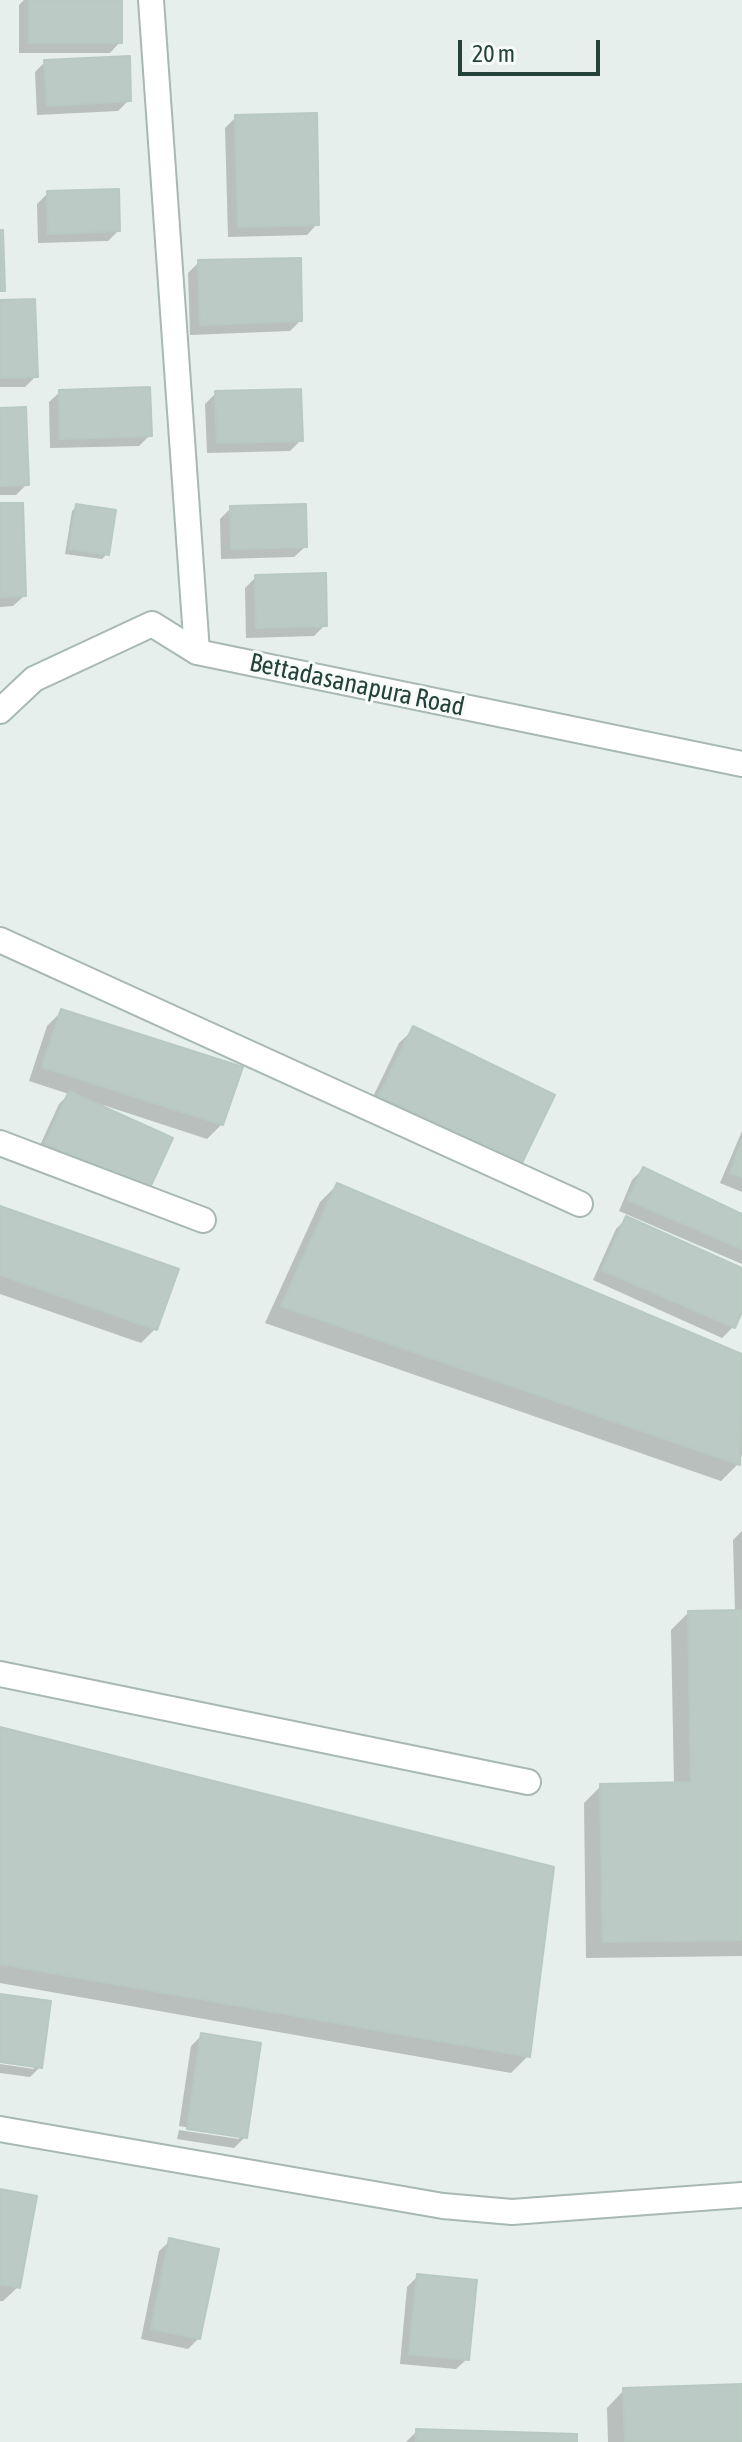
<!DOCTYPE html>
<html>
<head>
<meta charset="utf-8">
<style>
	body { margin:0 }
	#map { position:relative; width:742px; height:2442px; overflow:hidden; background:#e6efeb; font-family:"Asap Condensed",sans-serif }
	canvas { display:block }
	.scale { position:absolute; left:458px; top:40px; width:142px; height:36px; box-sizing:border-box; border:4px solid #24423a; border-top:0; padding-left:10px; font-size:24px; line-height:28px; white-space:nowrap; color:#24423a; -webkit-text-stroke:6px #f7fbf9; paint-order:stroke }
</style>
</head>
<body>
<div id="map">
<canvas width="742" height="2442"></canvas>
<div class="scale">20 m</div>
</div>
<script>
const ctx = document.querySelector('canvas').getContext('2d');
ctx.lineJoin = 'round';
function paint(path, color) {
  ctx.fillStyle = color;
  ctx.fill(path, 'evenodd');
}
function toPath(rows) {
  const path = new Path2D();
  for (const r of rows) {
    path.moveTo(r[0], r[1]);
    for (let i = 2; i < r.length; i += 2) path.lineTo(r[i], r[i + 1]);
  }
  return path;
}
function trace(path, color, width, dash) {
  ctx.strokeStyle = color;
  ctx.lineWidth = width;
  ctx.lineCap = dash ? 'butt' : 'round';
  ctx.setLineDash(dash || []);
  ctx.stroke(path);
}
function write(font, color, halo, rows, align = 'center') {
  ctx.font = font + ' "Asap Condensed",sans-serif';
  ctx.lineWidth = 6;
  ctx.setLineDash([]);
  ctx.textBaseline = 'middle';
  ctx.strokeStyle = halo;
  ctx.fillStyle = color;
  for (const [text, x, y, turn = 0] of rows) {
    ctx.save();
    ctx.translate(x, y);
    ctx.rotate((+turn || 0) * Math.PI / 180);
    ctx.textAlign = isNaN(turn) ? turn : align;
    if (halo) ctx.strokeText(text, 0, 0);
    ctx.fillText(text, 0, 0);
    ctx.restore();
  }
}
paint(toPath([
	[24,0,120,0,120,42,110,53,19,53,19,5],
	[45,62,129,100,118,111,37,115,35,72],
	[236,117,317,224,307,235,228,237,225,128],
	[48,193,118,231,108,241,38,243,37,204],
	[199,262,300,321,290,331,190,335,188,273],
	[0,302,36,376,25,387,0,387],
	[60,392,150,435,139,446,50,448,49,402],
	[216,393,301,440,290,451,207,453,205,404],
	[0,410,27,484,16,495,0,495],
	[0,505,24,596,13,606,0,607],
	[77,506,107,554,102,559,65,554,72,511],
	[231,508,305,547,294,557,221,559,220,519],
	[256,577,325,625,314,636,246,638,245,588],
	[62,1011,222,1124,207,1139,103,1105,148,1189,36,1154,59,1104,69,1094,29,1081,47,1026],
	[414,1029,519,1164,366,1111,399,1043],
	[742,1131,742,1192,720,1183],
	[643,1169,742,1216,742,1264,619,1211,632,1180],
	[337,1185,742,1357,742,1455,738,1464,721,1481,265,1323,320,1202],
	[0,1209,156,1328,141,1343,0,1294],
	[626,1219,742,1270,742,1307,733,1327,722,1338,593,1280,616,1229],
	[742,1531,742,1956,586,1958,584,1803,601,1786,674,1785,671,1630,688,1613,735,1612,733,1540],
	[0,1729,528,2056,511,2073,0,1983],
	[0,1996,40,2067,30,2077,0,2073,0,2064,34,2069,34,2065,0,2060],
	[202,2035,245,2137,234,2148,177,2139,179,2130,239,2139,239,2135,179,2126,191,2046],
	[0,2191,18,2287,3,2301,0,2301],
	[170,2241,199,2338,188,2349,141,2339,159,2251],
	[418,2276,467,2359,456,2369,400,2364,407,2287],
	[742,2386,742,2442,608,2442,607,2408,624,2390],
	[417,2431,575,2442,406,2442]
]), '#0003');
const building = toPath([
	[29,0,122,0,122,43,29,43,29,0],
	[130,56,131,101,47,106,44,60,130,56],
	[317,113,319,225,238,227,235,115,317,113],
	[119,189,120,231,48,234,47,191,119,189],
	[0,230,3,230,5,291,0,291,0,230],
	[301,258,302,321,200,325,198,260,301,258],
	[35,299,38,377,0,378,0,300,35,299],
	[150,387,152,436,60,439,59,390,150,387],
	[301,389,303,441,217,443,215,391,301,389],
	[26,407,29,485,0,486,0,408,26,407],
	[0,503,23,503,26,596,0,597,0,503],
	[76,504,116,510,109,555,69,549,76,504],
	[306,504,307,547,231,549,230,506,306,504],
	[326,573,327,626,256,628,255,575,326,573],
	[61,1009,243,1067,223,1125,42,1067,61,1009],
	[413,1026,555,1095,521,1165,379,1096,413,1026],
	[69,1091,173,1138,149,1190,45,1143,69,1091],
	[742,1140,742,1177,730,1173,742,1140],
	[643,1167,742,1214,742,1249,628,1200,643,1167],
	[337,1183,742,1354,740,1465,281,1306,337,1183],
	[0,1206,179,1269,157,1330,0,1275,0,1206],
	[626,1216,742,1268,742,1312,735,1328,602,1270,626,1216],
	[742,1610,742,1940,603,1942,600,1784,691,1782,688,1611,742,1610],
	[0,1727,554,1867,530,2057,0,1964,0,1727],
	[0,1994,51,2001,42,2068,0,2062,0,1994],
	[201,2033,261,2043,247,2138,187,2129,201,2033],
	[0,2189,37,2196,20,2288,0,2284,0,2189],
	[169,2238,219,2249,200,2339,151,2329,169,2238],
	[417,2274,477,2280,469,2360,409,2354,417,2274],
	[742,2384,742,2442,625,2442,623,2388,742,2384],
	[416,2429,577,2434,577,2442,416,2442,416,2429]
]);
paint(building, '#bbcac4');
trace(building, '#b8c9c2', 2);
const minor = toPath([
	[151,0,197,652],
	[0,711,34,679,152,624,197,652,742,764],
	[0,940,580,1204],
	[0,1143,203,1220],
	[0,1674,528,1782],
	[0,2129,443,2206,512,2212,742,2195]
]);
trace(minor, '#a8b8b2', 28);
trace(minor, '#fff', 24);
write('26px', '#24423a', '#f7fbf9', [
	["Bettadasanapura Road",357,685,12]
]);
</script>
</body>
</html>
